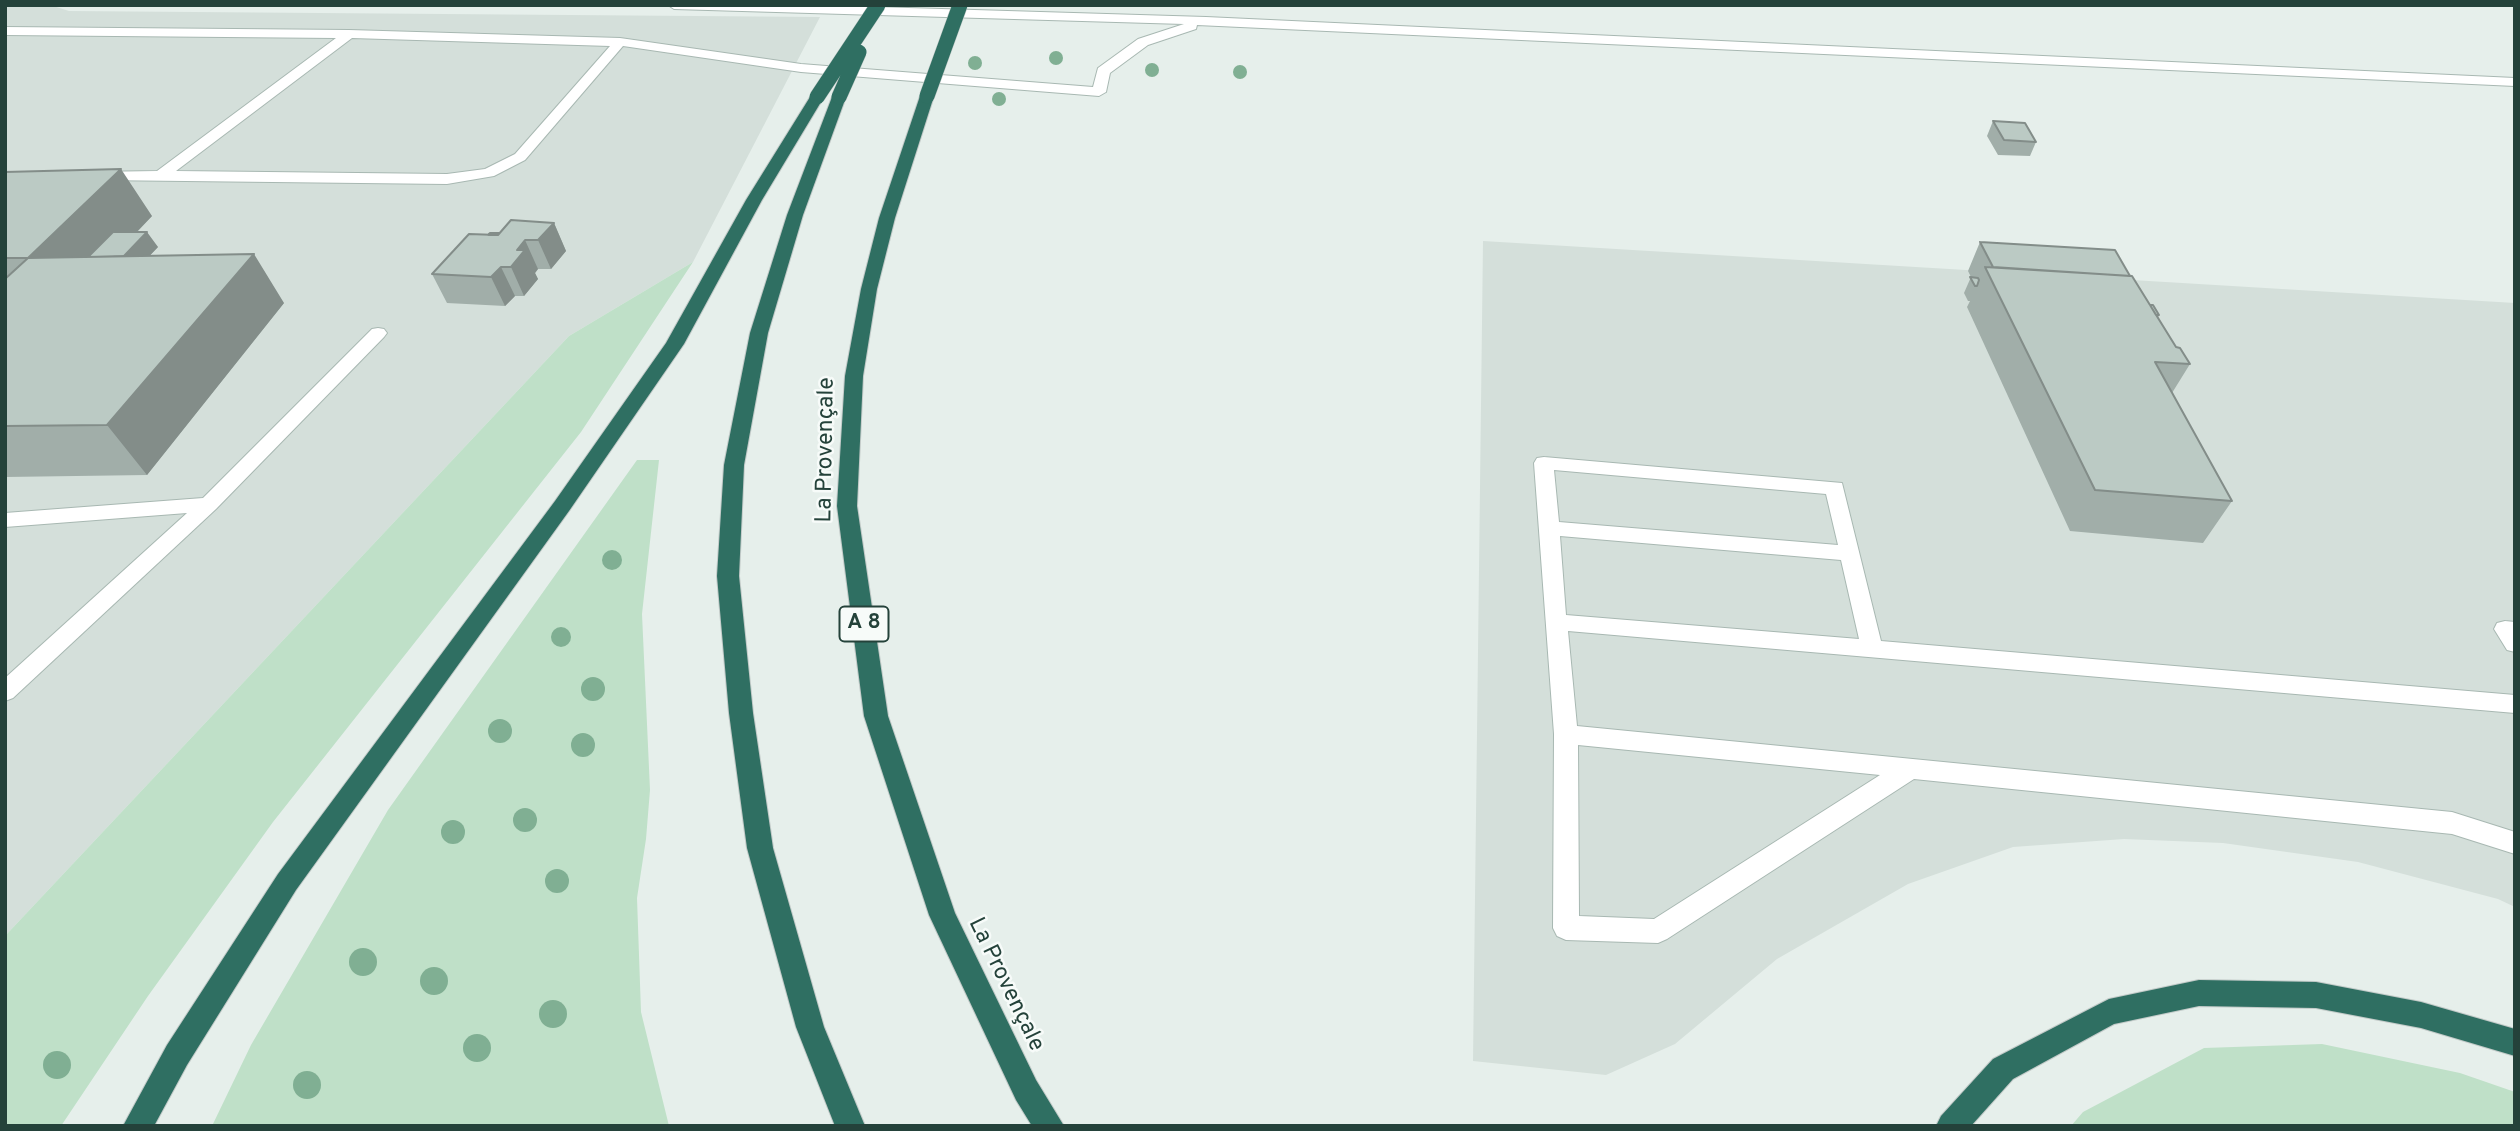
<!DOCTYPE html>
<html>
<head>
<meta charset="utf-8">
<style>
	body { margin:0 }
	#map { position:relative; width:2520px; height:1131px; overflow:hidden; background:#e6efeb; font-family:Overpass,sans-serif }
	canvas { display:block }
	.frame { position:absolute; inset:0; border:7px solid #24423a; pointer-events:none }
</style>
</head>
<body>
<div id="map">
<canvas width="2520" height="1131"></canvas>
<div class="frame"></div>
</div>
<script>
const ctx = document.querySelector('canvas').getContext('2d');
ctx.lineJoin = 'round';
function paint(path, color) {
  ctx.fillStyle = color;
  ctx.fill(path, 'evenodd');
}
function toPath(rows) {
  const path = new Path2D();
  for (const r of rows) {
    path.moveTo(r[0], r[1]);
    for (let i = 2; i < r.length; i += 2) path.lineTo(r[i], r[i + 1]);
  }
  return path;
}
function trace(path, color, width, dash) {
  ctx.strokeStyle = color;
  ctx.lineWidth = width;
  ctx.lineCap = dash ? 'butt' : 'round';
  ctx.setLineDash(dash || []);
  ctx.stroke(path);
}
function write(font, color, halo, rows, align = 'center') {
  ctx.font = font + ' Overpass,sans-serif';
  ctx.lineWidth = 5;
  ctx.setLineDash([]);
  ctx.textBaseline = 'middle';
  ctx.strokeStyle = halo;
  ctx.fillStyle = color;
  for (const [text, x, y, turn = 0] of rows) {
    ctx.save();
    ctx.translate(x, y);
    ctx.rotate((+turn || 0) * Math.PI / 180);
    ctx.textAlign = isNaN(turn) ? turn : align;
    if (halo) ctx.strokeText(text, 0, 0);
    ctx.fillText(text, 0, 0);
    ctx.restore();
  }
}
paint(toPath([
	[5,5,50,5,69,11,820,17,693,262,569,336,5,936],
	[1483,241,2515,303,2515,907,2498,899,2358,862,2223,843,2124,839,2013,847,1908,884,1777,959,1675,1044,1606,1075,1473,1061]
]), '#d4dfda');
paint(toPath([
	[693,262,581,432,273,822,148,996,61,1126,5,1126,5,936,569,336],
	[637,460,659,460,642,614,650,790,646,839,637,898,641,1012,669,1126,212,1126,251,1045,388,810],
	[2322,1044,2460,1073,2515,1092,2515,1126,2071,1126,2083,1112,2204,1048]
]), '#bfe0c8');
const lane = toPath([
	[668,5,809,5,1206,17,2515,78,2515,86,1197,25,1196,29,1148,45,1110,73,1106,92,1099,96,801,72,623,46,525,160,494,176,447,184,98,180,90,175,93,172,157,171,336,38,5,35,5,27,349,30,620,38,801,64,1093,87,1098,68,1138,39,1184,24,674,9,668,5],
	[352,38,610,46,515,154,485,169,447,174,176,171,352,38],
	[378,328,384,329,387,333,384,337,216,509,13,698,5,701,5,678,187,513,5,527,5,513,203,498,372,329,378,328],
	[1544,457,1842,483,1881,641,2515,695,2515,713,1568,631,1577,726,2452,812,2515,832,2515,854,2452,834,1914,779,1667,939,1658,943,1566,940,1557,936,1553,928,1554,734,1534,463,1537,458,1544,457],
	[1554,470,1826,494,1838,545,1559,522,1554,470],
	[1560,536,1841,560,1859,639,1566,615,1560,536],
	[1578,745,1880,775,1654,919,1579,916,1578,745],
	[2505,621,2515,622,2515,652,2507,650,2494,629,2497,623,2505,621]
]);
const highway = toPath([
	[927,92,934,96,895,218,877,289,863,376,857,506,888,716,955,913,1036,1080,1064,1126,1032,1126,1016,1100,929,915,864,716,837,506,845,376,861,289,879,218,920,96,927,92],
	[817,93,824,97,762,200,684,344,569,511,296,890,187,1065,154,1126,123,1126,167,1045,278,874,555,501,666,343,746,200,810,97,817,93],
	[839,93,846,97,803,215,768,333,744,465,739,576,753,713,773,848,824,1027,865,1126,835,1126,796,1027,747,848,729,713,717,576,724,465,750,333,787,215,832,97,839,93],
	[2199,980,2316,982,2421,1002,2515,1029,2515,1056,2421,1028,2316,1008,2199,1006,2114,1024,2013,1079,1971,1126,1936,1126,1941,1116,1993,1059,2109,999,2199,980]
]);
trace(lane, '#a8b8b2', 2);
trace(highway, '#c2cac8', 2);
paint(lane, '#fff');
paint(highway, '#2f6f62');
const highwayBridge = toPath([
	[927,96,960,5],
	[817,97,878,5],
	[839,97,859,52]
]);
trace(highwayBridge, '#c2cac8', 16, []);
trace(highwayBridge, '#2f6f62', 15);
ctx.fillStyle = '#80af93';
for (const [x, y, r] of [
	[1056,58,7],
	[975,63,7],
	[1152,70,7],
	[1240,72,7],
	[999,99,7],
	[612,560,10],
	[561,637,10],
	[593,689,12],
	[500,731,12],
	[583,745,12],
	[525,820,12],
	[453,832,12],
	[557,881,12],
	[363,962,14],
	[434,981,14],
	[553,1014,14],
	[477,1048,14],
	[57,1065,14],
	[307,1085,14]
]) {
  ctx.beginPath();
  ctx.arc(x, y, r, 0, 2 * Math.PI);
  ctx.fill();
}
paint(toPath([
	[1993,121,2036,142,2030,156,1998,155,1987,136],
	[5,172,152,216,137,232,158,247,149,256,284,303,147,475,5,477],
	[554,223,566,251,551,269,538,269,535,273,538,279,524,296,515,296,505,306,447,303,432,274,488,235],
	[1980,242,2130,276,2150,305,2159,315,2158,318,2176,347,2190,364,2172,393,2232,501,2203,543,2070,531,1967,307,1970,301,1968,301,1964,293,1971,277,1968,271]
]), '#a1aea9');
paint(toPath([
	[121,169,152,216,81,290,28,258],
	[554,223,566,251,551,269,538,240],
	[147,232,158,247,102,306,91,290],
	[525,240,538,269,535,273,538,279,524,296,511,267,504,249],
	[254,254,284,303,147,475,107,425],
	[501,267,515,296,505,306,491,277]
]), '#838d89');
const building = toPath([
	[1993,121,2025,123,2036,142,2004,140,1993,121],
	[121,169,28,258,5,258,5,172,121,169],
	[511,220,554,223,538,240,525,240,517,250,525,250,511,267,501,267,491,277,432,274,469,234,498,235,511,220],
	[113,232,147,232,124,256,88,257,113,232],
	[490,233,499,233,498,235,488,235,490,233],
	[1980,242,2115,250,2130,276,1993,267,1980,242],
	[254,254,107,425,5,426,5,279,28,258,254,254],
	[1985,267,2132,276,2176,347,2180,348,2190,364,2155,362,2232,501,2095,490,1985,267],
	[1970,277,1978,278,1979,280,1977,286,1975,286,1970,277],
	[2150,305,2153,305,2159,315,2156,315,2150,305]
]);
paint(building, '#bbcac4');
trace(building, '#838d89', 2);
for (const [x, y, w] of [
	[864,624,49]
]) {
  const box = new Path2D();
  box.roundRect(x - w / 2, y - 17.5, w, 35, 5);
  ctx.fillStyle = '#f7fbf9';
  ctx.fill(box);
  trace(box, '#24423a', 2);
}
write('bold 21px', '#24423a', null, [
	["A 8",864,624]
]);
write('23px', '#24423a', '#f7fbf9', [
	["La Provençale",827,450,-89],
	["La Provençale",1005,985,64]
]);
</script>
</body>
</html>
